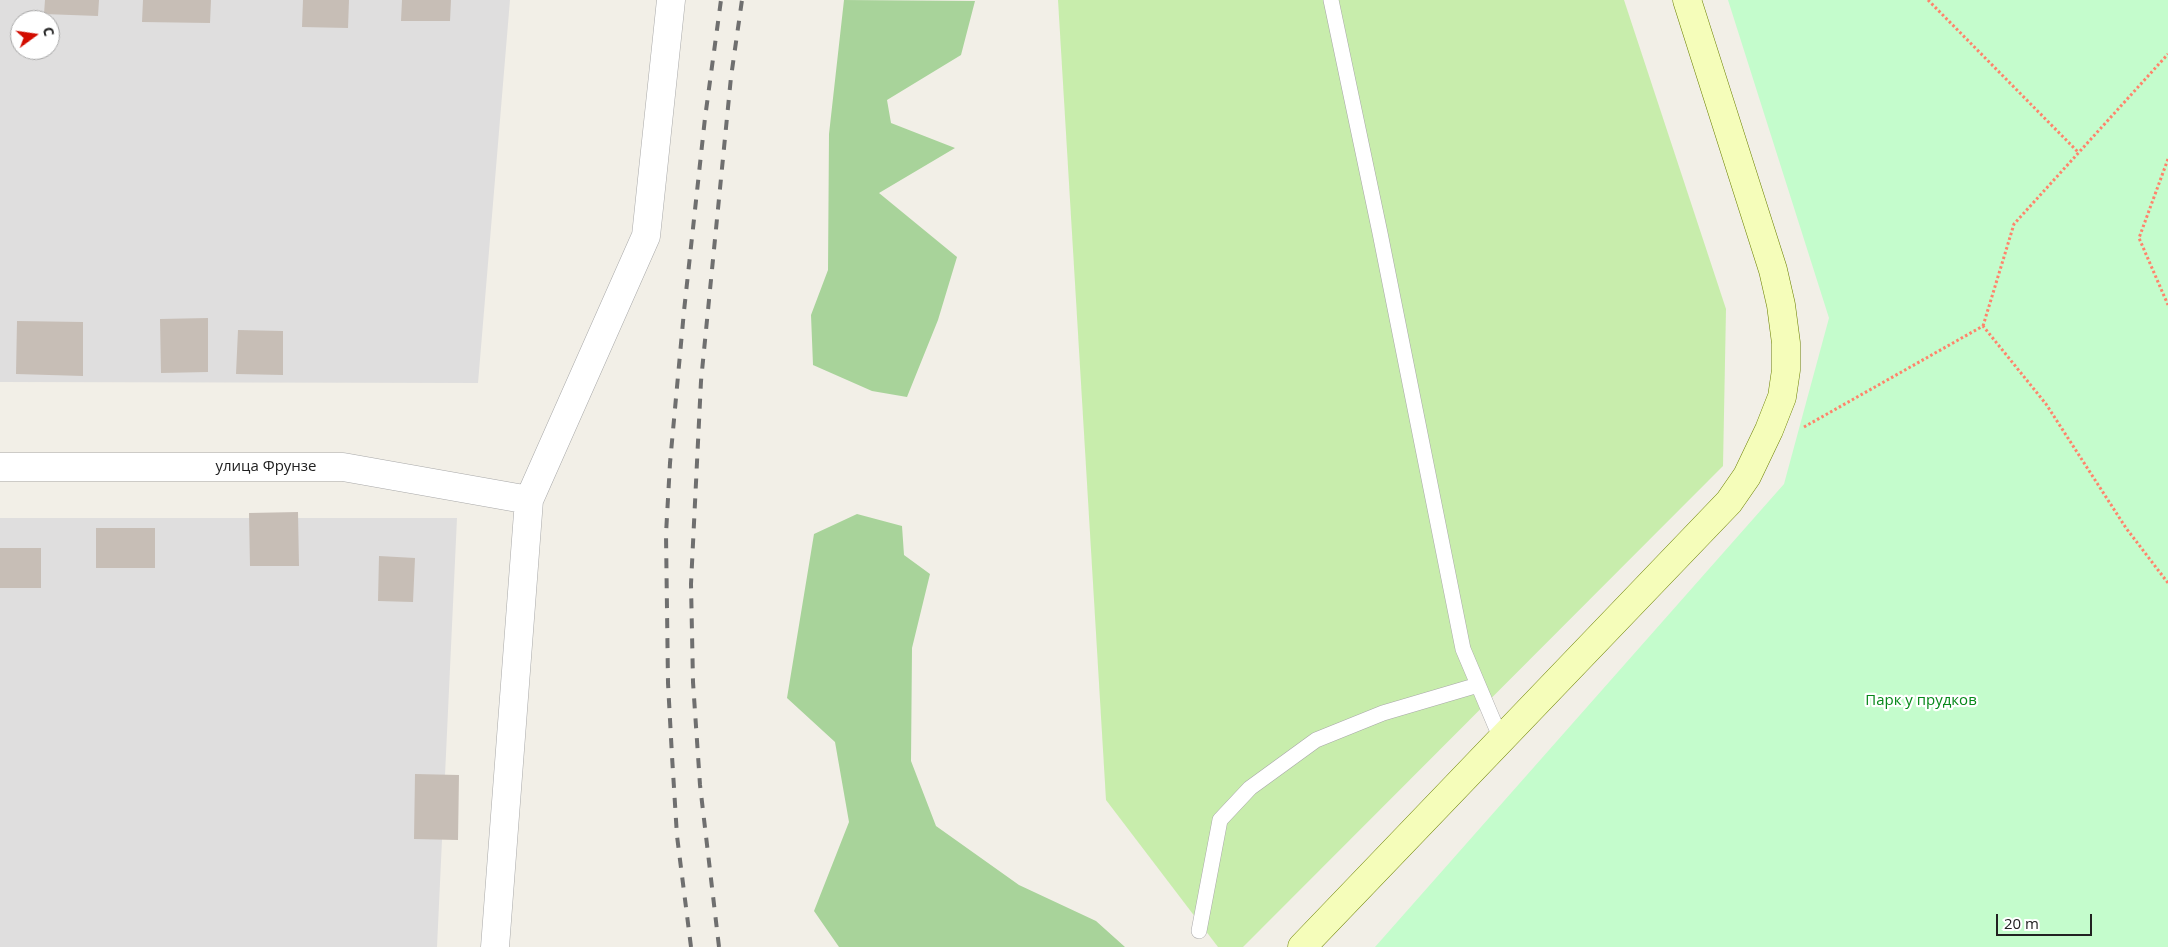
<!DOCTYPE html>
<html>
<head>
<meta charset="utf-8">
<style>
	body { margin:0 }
	#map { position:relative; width:2168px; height:947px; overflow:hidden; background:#f2efe7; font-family:"Open Sans",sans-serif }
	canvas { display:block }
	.north { position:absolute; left:10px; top:10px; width:50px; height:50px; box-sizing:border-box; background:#fff; border:1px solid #a6a6a6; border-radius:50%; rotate:76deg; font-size:14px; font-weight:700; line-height:20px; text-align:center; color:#212121 }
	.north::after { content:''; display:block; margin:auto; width:18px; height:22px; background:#d20c00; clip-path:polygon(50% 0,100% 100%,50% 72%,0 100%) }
	.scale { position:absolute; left:1996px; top:914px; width:96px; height:22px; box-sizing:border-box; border:2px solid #212121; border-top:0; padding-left:6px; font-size:15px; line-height:18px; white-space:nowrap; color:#212121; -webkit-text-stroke:4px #fff; paint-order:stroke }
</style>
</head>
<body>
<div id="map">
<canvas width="2168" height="947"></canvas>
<div class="north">С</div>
<div class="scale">20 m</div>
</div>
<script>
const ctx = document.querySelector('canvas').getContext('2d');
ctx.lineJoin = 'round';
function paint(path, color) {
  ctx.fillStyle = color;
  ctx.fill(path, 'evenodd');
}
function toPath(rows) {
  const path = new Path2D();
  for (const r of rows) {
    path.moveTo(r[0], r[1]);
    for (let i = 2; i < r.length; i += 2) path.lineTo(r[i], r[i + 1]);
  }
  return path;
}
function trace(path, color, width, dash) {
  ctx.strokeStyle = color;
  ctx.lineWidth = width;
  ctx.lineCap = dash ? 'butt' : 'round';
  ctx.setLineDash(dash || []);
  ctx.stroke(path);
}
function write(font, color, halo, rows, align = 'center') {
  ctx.font = font + ' "Open Sans",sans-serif';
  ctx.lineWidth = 4.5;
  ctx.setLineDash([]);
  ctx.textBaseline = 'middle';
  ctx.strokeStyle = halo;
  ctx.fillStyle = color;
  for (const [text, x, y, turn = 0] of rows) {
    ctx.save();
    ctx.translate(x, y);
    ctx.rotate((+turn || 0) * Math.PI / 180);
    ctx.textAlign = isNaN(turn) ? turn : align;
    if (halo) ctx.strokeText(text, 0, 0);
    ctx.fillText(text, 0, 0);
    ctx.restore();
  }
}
paint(toPath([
	[0,0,510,0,478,383,0,382],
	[20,20,50,20,50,50,20,50],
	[0,518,457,518,437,947,0,947]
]), '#dfdede');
paint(toPath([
	[1058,0,1624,0,1726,309,1723,466,1243,947,1218,947,1106,800]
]), '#c8edac');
paint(toPath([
	[844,0,975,1,961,55,887,100,891,123,955,148,879,193,957,257,938,320,907,397,872,391,813,365,811,315,828,270,829,134],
	[857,514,902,526,904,555,930,574,912,648,911,761,936,826,1019,885,1096,921,1125,947,839,947,814,911,849,822,835,742,787,698,814,534]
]), '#a8d39a');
paint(toPath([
	[1728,0,2168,0,2168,947,1375,947,1784,484,1829,318]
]), '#c4fccc');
paint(toPath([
	[45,0,99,0,98,16,44,14],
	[143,0,211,0,210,23,142,22],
	[303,0,349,0,348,28,302,27],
	[402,0,451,0,450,21,401,21],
	[208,318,208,372,161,373,160,319],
	[17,321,83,322,83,376,16,374],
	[238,330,283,331,283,375,236,374],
	[298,512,299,566,250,566,249,513],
	[96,528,155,528,155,568,96,568],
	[0,548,41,548,41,588,0,588],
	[379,556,415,558,413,602,378,601],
	[415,774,459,775,458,840,414,839]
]), '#c7beb6');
const lane = toPath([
	[1331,0,1380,233,1463,649,1501,739],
	[1199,931,1220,820,1250,788,1316,740,1383,713,1478,685]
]);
const street = toPath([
	[0,467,343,467,529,500],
	[495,947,529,500,646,236,671,0]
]);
const secondary = toPath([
	[1302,947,1729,502,1747,476,1769,430,1782,397,1786,370,1786,343,1781,305,1773,270,1687,0]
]);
trace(lane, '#a8a8a8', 16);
trace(street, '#a8a8a8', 29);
trace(secondary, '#6b8000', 29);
trace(toPath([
	[1928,0,2079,153],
	[2168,159,2139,238,2168,305],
	[1983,326,2014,224,2168,54],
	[1804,427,1983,326,2046,404,2126,528,2168,583]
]), '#ff836b', 3, [2.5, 2.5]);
trace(lane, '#fff', 15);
trace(street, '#fff', 28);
trace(secondary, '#f5fdba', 28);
trace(toPath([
	[691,947,677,836,672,756,668,683,666,534,670,463,684,311,705,118,721,0],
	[719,947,700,785,693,682,691,584,701,381,731,77,742,0]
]), '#6f6f6f', 4, [10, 10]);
write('15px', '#212121', '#fff', [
	["улица Фрунзе",266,467]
]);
write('15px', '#068819', '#fff', [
	["Парк у прудков",1921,701]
]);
</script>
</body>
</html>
